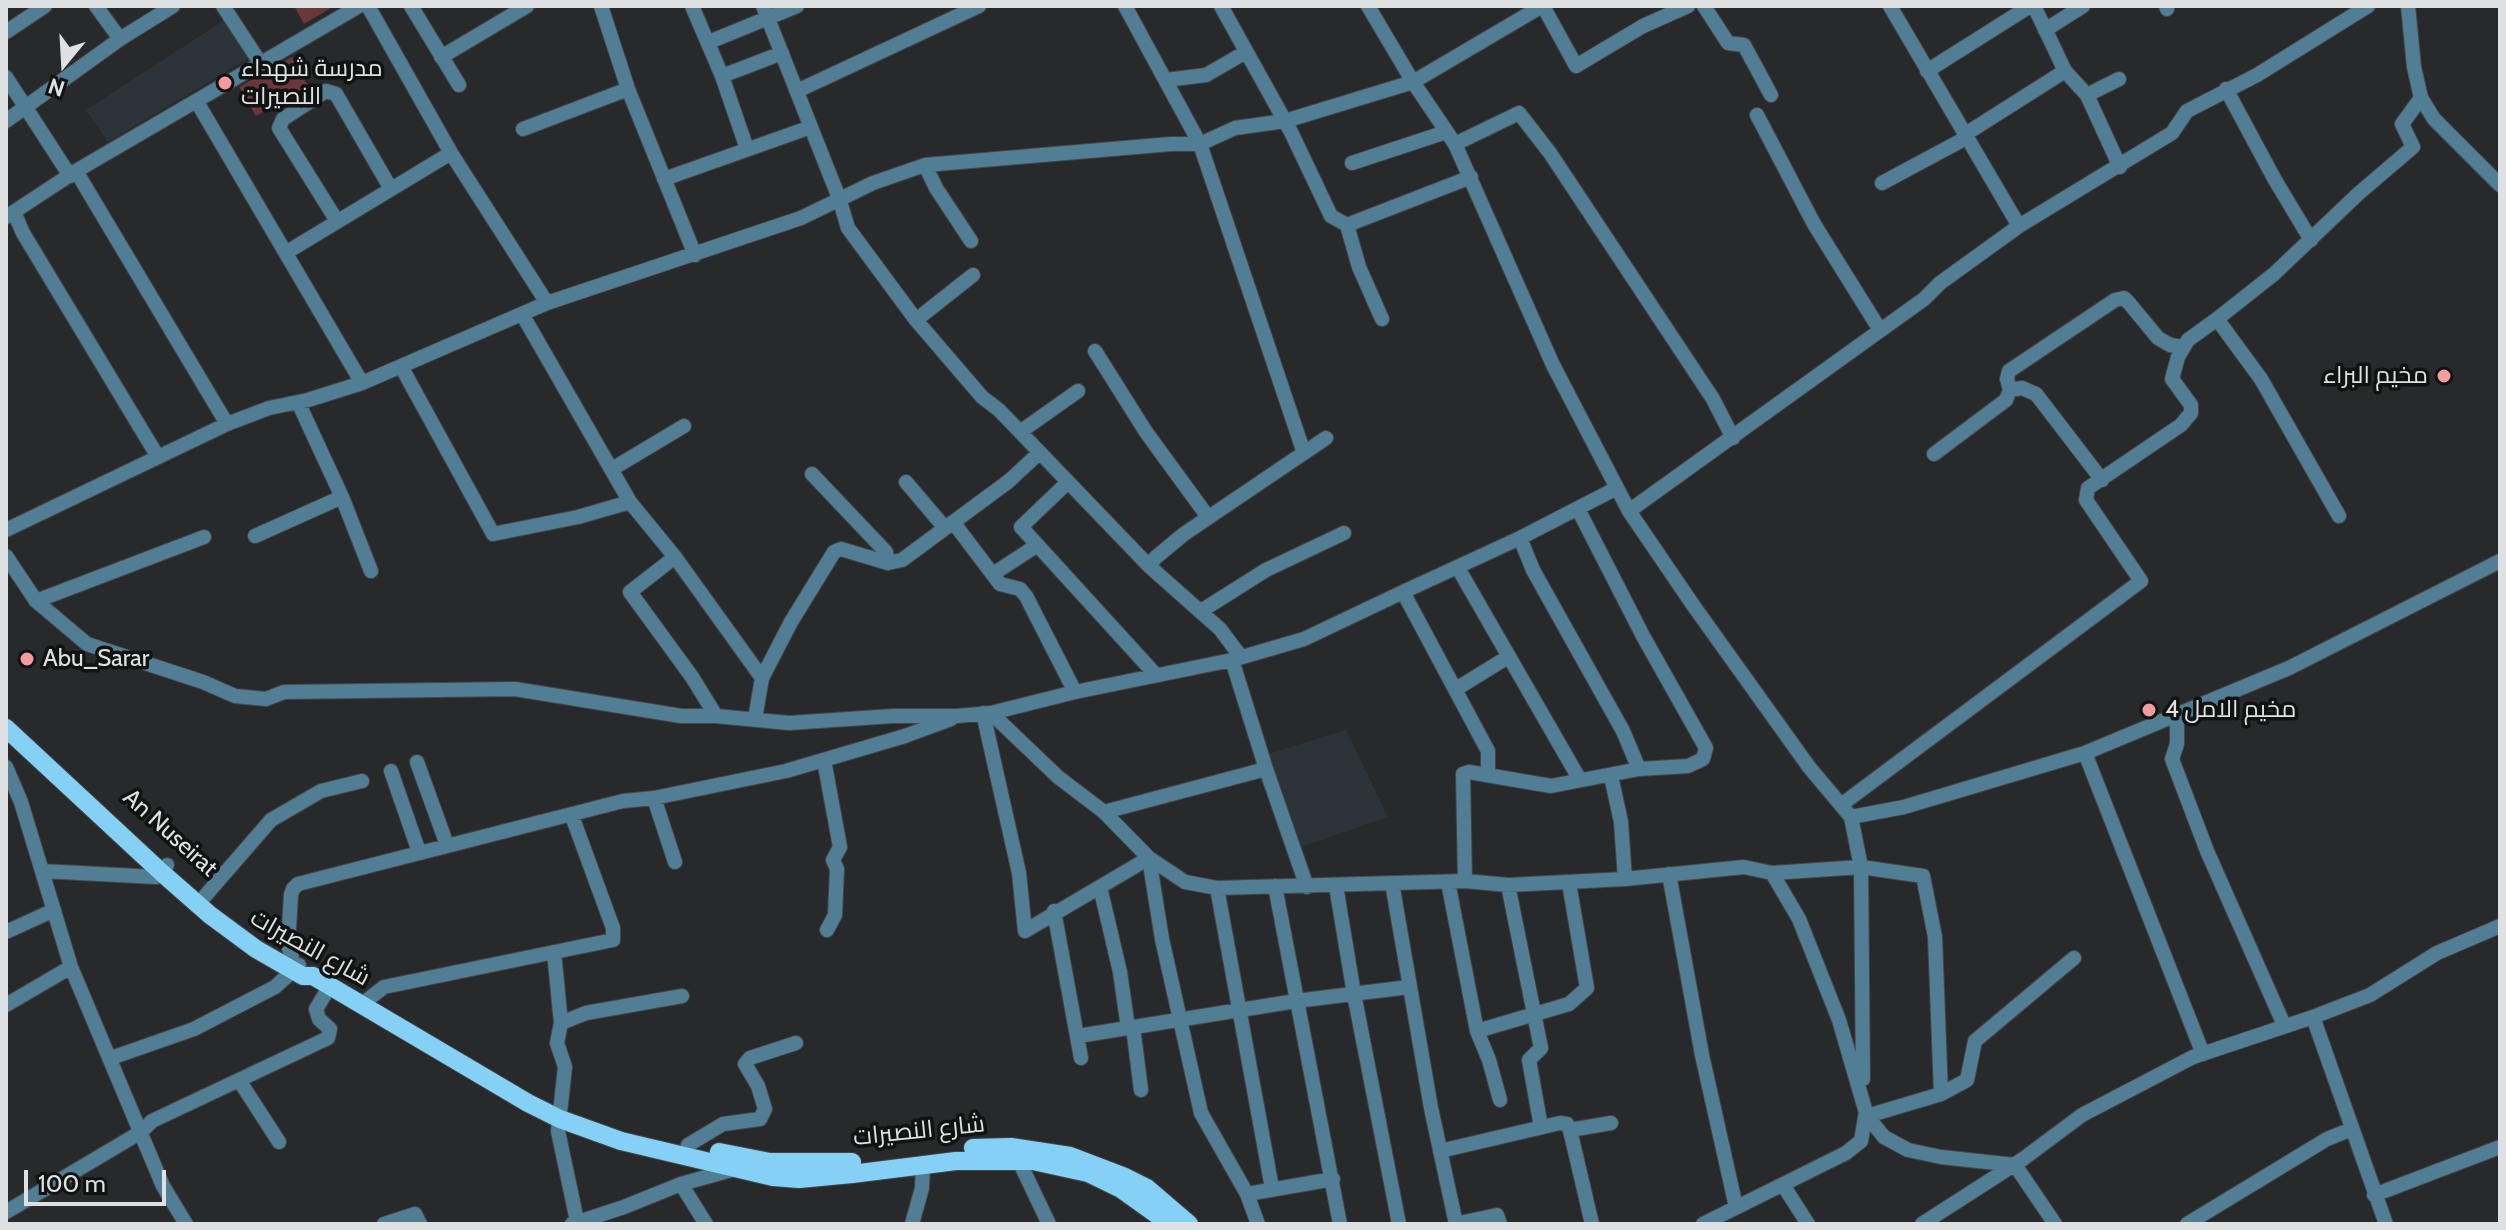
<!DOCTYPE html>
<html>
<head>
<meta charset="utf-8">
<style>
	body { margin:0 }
	#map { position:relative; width:2506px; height:1230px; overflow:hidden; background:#27292b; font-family:Cabin,sans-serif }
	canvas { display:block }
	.frame { position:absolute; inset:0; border:8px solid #dee0e1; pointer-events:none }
	.north { position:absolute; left:24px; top:24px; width:80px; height:80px; -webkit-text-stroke:6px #111212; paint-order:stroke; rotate:198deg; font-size:22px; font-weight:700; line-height:32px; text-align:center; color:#dee0e1 }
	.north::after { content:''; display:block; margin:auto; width:28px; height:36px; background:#dee0e1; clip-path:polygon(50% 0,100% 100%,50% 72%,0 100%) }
	.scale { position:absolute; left:24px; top:1170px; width:142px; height:36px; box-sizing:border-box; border:4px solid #dee0e1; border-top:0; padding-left:10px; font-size:24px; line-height:28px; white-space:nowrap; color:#dee0e1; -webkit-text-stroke:6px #111212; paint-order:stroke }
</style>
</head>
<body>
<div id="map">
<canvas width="2506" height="1230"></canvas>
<div class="frame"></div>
<div class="north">N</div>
<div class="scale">100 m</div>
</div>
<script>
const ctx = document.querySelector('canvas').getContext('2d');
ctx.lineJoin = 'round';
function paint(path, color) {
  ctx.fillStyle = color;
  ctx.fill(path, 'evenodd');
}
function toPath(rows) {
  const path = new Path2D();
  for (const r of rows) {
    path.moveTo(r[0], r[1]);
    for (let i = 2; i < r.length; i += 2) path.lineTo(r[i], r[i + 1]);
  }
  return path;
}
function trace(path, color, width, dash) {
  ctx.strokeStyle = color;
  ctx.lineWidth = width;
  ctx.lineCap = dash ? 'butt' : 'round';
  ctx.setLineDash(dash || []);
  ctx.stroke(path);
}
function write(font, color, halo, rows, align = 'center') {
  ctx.font = font + ' Cabin,Cairo,sans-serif';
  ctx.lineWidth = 7;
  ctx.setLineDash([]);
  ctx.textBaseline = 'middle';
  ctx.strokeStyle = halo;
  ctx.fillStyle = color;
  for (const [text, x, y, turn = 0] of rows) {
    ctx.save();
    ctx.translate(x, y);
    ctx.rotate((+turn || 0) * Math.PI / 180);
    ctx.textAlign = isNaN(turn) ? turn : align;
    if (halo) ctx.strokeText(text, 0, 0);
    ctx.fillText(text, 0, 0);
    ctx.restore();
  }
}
paint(toPath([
	[226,19,249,58,108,142,86,110],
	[1346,730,1388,817,1301,847,1268,754]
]), '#2d3439');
paint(toPath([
	[294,6,334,6,304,24],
	[292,57,308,86,256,116,239,87]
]), '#6a373a');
const minor = toPath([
	[96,6,120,39],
	[223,6,261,64],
	[368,6,451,153,547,303],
	[411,6,459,85],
	[601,6,628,89,695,255],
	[692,6,722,76,747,149],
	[763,6,839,198,848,228,916,320,982,397,999,410,1149,566,1220,629,1241,657],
	[1125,6,1200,144,1304,453],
	[1221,6,1291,132,1331,216,1347,225,1359,267,1382,319],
	[1368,6,1413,82,1455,144,1553,365,1629,511,1693,605,1809,767,1851,817,1904,807,2085,753,2289,668,2500,561],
	[1543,6,1576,66,1643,26,1688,6],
	[1704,6,1728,43,1744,45,1771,95],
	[1890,6,2019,226],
	[2034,6,2065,71,2087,95,2120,167],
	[2166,6,2167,9],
	[2408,6,2414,67,2421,98,2434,119,2500,185],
	[2045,30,2083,6],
	[6,32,45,6],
	[709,42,797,6],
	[441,57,527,6],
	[1927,71,2030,6],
	[722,76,782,53],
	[6,77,70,176],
	[1166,80,1206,75,1246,52],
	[2226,89,2275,180,2311,240],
	[797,91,979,6],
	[2087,95,2119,79],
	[197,102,362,383],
	[1757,115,1814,224,1880,330],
	[6,121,120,39,173,6],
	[523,129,628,89],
	[1964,135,2065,71],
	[1455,144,1519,113,1550,153,1713,399,1733,438],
	[1352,163,1446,132],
	[925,165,936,188,971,241],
	[76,171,227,424],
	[664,179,811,127],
	[1882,183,1966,138],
	[14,212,23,233,158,457],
	[6,217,76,171,359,6],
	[337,221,279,128,283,119,326,91,336,94,391,189],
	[1347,225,1471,177],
	[287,252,451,153],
	[522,314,630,502,675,557,762,678],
	[2217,319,2274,274,2358,194,2413,147,2402,124,2421,98],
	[916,320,973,275],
	[1095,351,1146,432,1208,517],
	[402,368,493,534,578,517,630,502],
	[2010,390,2022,388,2036,394,2102,480],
	[298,402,342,497,371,571],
	[1020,432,1078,391],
	[1934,454,2006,400,2010,390,2007,379,2009,371,2115,300,2124,298,2129,303,2158,338,2170,345,2183,347],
	[612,469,684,426],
	[812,474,886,552,888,563],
	[906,482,945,528],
	[1068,482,1021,527,1155,674],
	[1629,511,1924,299,1940,283,2019,226,2172,133,2187,111,2257,75,2368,6],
	[953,522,1000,584,1020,589,1026,596,1075,692],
	[6,530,227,424,269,408,308,400,362,383,547,303,801,218,873,183,925,165,1171,144,1200,144,1235,128,1285,121,1413,82,1542,6],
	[255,536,342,497],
	[1520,538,1533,570,1623,731,1639,769],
	[6,556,36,601,87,644,203,682,235,696,266,699,284,692,515,689,681,716,716,716,789,723,893,716,957,716,991,713,1075,692,1232,660,1304,639,1403,592],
	[675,557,630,592,692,677,716,716],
	[1149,566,1155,558,1184,534,1326,438],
	[1458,568,1580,780],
	[993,574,1036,546],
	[36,601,204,537],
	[1201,611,1266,570,1344,533],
	[1232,660,1266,769,1307,887],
	[1456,689,1508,657],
	[983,713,1019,873,1025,931,1149,858,1162,939,1201,1113,1247,1194,1258,1224],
	[991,713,1058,777,1104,812,1149,858,1185,882,1217,888,1465,881,1508,885,1625,879,1744,867,1772,873,1799,919,1839,1020,1867,1116,1884,1137,1908,1150,1941,1157,2015,1165,2055,1224],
	[2177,715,2177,744,2172,759,2207,851,2284,1025],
	[755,719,762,678,791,622,834,552,841,549,888,563,902,560,1009,481,1039,453],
	[2085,753,2203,1054],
	[824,760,840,847,833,860,837,869,835,915,827,930],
	[417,762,447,845],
	[6,767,21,802,71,967,163,1186,186,1224],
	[391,771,419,852],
	[1488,775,1488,751,1403,592,1520,538,1617,488],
	[1611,776,1621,822,1625,879],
	[654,798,675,862],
	[1841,805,2141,581,2086,500,2088,488,2181,425,2191,413,2191,405,2172,379,2178,357,2188,340,2217,319,2261,379,2339,516],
	[1104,812,1266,769],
	[1851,817,1861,867,1863,1079],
	[42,871,156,877,167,865],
	[1772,873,1861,867,1923,876,1935,937,1941,1094],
	[1669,874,1702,1055,1736,1207],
	[1465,881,1463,774,1469,772,1551,786,1639,769,1688,766,1703,759,1706,748,1643,636,1578,509],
	[1448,882,1477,1031,1489,1060,1500,1100],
	[1392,883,1431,1108,1456,1224],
	[1508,885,1541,1048,1529,1060,1541,1127],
	[1275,886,1340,1224],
	[1336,886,1354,994,1399,1224],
	[1100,887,1120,972,1128,1028],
	[1217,888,1272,1188],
	[205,896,271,820,321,791,362,781],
	[1054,911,1081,1058],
	[6,932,54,910],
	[554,952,561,1023],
	[292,958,288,945,291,895,293,889,298,884,623,801,654,798,786,771,905,736,951,719],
	[362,1004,384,987,613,940,613,928,572,816],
	[6,1005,71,967],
	[2313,1017,2370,995,2437,953,2500,926],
	[1133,1027,1141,1090],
	[1477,1031,1569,1004,1587,988,1569,883],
	[1078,1036,1296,1001,1409,987],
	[111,1058,194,1029,275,987,299,965],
	[239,1080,279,1142],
	[1867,1116,1941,1094,1967,1080,1975,1041,2074,958],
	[688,1145,723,1124,760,1119,765,1109,758,1086,745,1064,750,1058,796,1043],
	[1440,1151,1560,1123,1567,1124,1570,1130],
	[1019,1161,1049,1224],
	[681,1184,706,1224],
	[1783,1185,1808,1224],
	[1247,1194,1333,1179],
	[2374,1195,2500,1147],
	[6,1212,141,1132,152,1121,328,1038,330,1029,319,1019,316,1009,330,986],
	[577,1221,558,1131,565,1067,557,1043,561,1023,586,1013,682,996],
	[384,1224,415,1214,420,1224],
	[572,1224,624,1207,681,1184,735,1169],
	[912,1224,922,1188,923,1165],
	[1455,1224,1497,1215,1500,1224],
	[1592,1224,1570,1130,1611,1123],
	[1703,1224,1846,1153,1861,1141,1866,1112],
	[1922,1224,2023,1159,2082,1115,2193,1057,2313,1017,2386,1224],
	[2187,1224,2327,1139,2352,1129]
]);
const major = toPath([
	[6,728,161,872,210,915,256,949,303,976,313,976,528,1103,560,1119,621,1141,773,1177,799,1179,852,1174,956,1161,1033,1161,1088,1173,1121,1189,1170,1224],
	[973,1148,1011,1147,1070,1156,1125,1177,1147,1188,1189,1224],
	[719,1152,770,1162,852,1162]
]);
trace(minor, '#444648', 16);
trace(major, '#444648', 20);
trace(minor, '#517e94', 14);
trace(major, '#85d1f6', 18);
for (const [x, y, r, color] of [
	[225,83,8,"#f49b9f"],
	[2444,376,8,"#f49b9f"],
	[27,659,8,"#f49b9f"],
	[2149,710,8,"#f49b9f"]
]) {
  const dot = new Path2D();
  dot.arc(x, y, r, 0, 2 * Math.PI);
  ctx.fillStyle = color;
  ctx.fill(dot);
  trace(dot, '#111212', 3);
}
write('24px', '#dee0e1', '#111212', [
	["مدرسة شهداء",241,69],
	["النصيرات",241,97],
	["مخيم البراء",2428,376,"right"],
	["Abu_Sarar",43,659],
	["مخيم الامل 4",2165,710]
], 'left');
write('24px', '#dee0e1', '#111212', [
	["An Nuseirat",170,833,42],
	["شارع النصيرات",310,948,29],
	["شارع النصيرات",919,1131,-6]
]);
</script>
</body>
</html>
